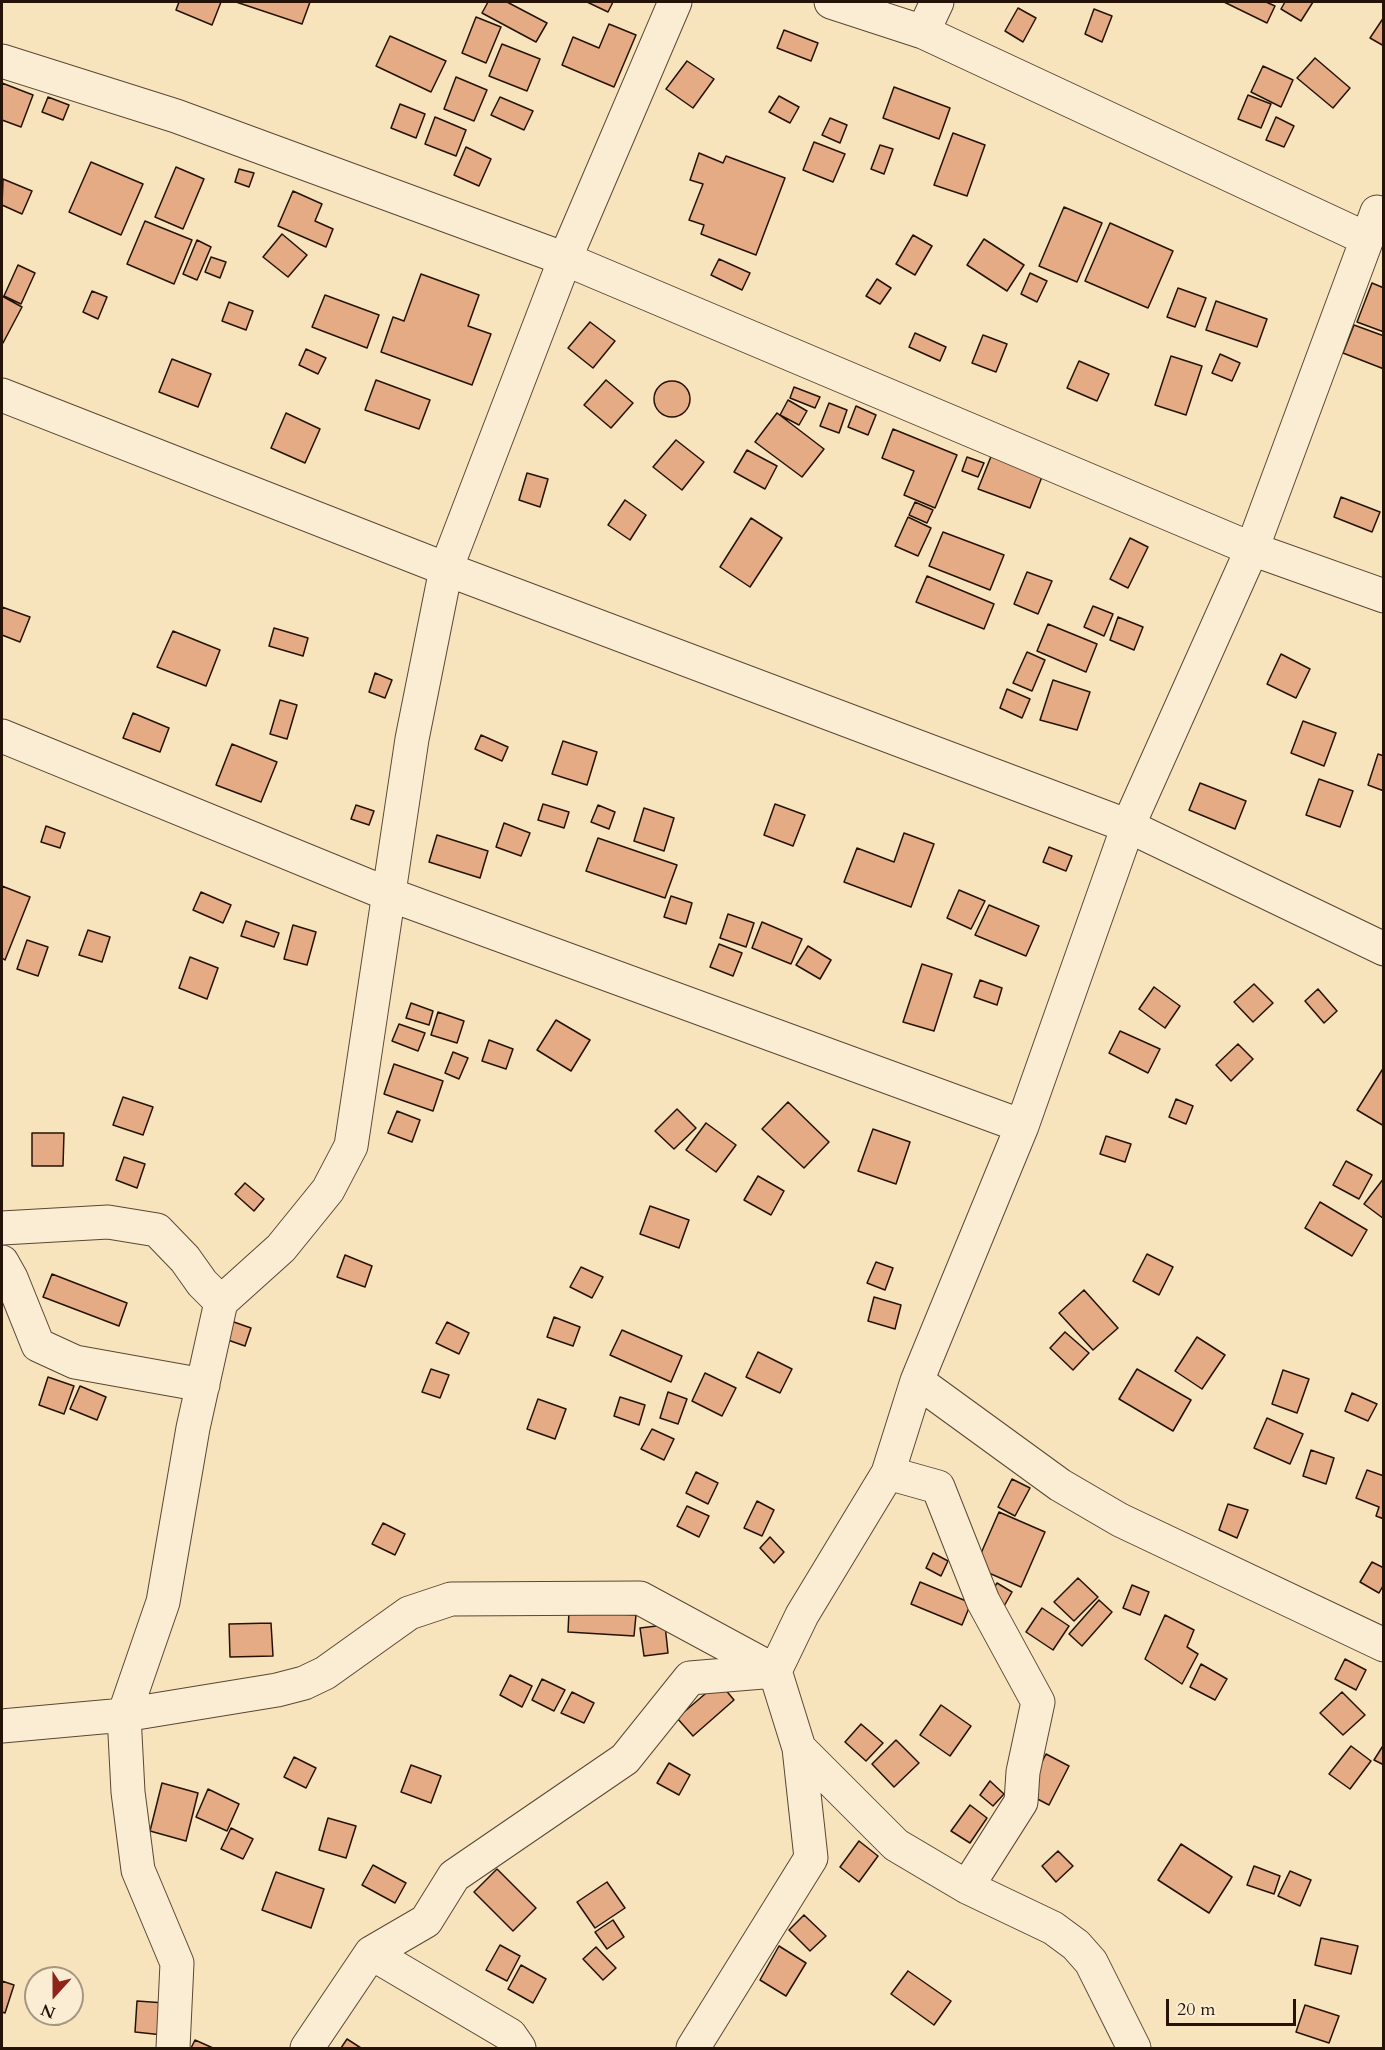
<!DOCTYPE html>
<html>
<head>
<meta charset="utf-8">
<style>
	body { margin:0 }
	#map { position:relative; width:1385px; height:2050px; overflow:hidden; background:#f8e4bc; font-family:Cardo,serif }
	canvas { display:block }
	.frame { position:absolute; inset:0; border:3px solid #251307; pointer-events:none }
	.north { position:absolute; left:24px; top:1966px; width:60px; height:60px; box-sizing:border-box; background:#faedd3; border:2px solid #a59681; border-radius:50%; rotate:201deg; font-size:16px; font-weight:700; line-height:24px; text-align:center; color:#251307 }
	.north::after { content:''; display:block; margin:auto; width:21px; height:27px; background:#8f2418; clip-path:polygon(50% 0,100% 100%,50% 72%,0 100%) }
	.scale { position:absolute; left:1166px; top:1999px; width:130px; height:27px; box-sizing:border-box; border:3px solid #251307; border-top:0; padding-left:8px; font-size:18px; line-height:21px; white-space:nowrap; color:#251307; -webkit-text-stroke:4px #faedd3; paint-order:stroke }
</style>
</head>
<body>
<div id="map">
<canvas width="1385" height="2050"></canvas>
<div class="frame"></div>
<div class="north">N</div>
<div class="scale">20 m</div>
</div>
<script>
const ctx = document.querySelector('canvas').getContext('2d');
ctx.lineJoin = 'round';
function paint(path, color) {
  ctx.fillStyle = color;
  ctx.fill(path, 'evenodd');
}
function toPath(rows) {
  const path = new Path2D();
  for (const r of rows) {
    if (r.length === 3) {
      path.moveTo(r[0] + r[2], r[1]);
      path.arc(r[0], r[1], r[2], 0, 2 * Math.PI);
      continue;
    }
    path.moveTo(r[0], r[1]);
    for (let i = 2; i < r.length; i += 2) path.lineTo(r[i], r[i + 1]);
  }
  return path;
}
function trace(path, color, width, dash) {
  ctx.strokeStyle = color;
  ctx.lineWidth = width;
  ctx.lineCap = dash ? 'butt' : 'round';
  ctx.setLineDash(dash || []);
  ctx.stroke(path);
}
const building = toPath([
	[179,2,221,2,212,25,176,10,179,2],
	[236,2,310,2,302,24,236,2],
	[488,2,507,2,547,23,536,42,482,13,488,2],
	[587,2,613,2,608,12,587,2],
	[1224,2,1266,2,1275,6,1267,23,1224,2],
	[1285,2,1313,2,1301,21,1281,9,1285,2],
	[1018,8,1036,18,1023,42,1005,31,1018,8],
	[1094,9,1112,16,1102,42,1085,34,1094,9],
	[476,17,501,27,486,63,462,53,476,17],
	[1384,17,1384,46,1370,38,1384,17],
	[609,24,636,35,614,87,562,65,573,37,599,48,609,24],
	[784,30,818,43,811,61,777,48,784,30],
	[390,36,446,61,431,92,376,66,390,36],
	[502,44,540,59,527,91,489,76,502,44],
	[1315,58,1350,88,1333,108,1297,78,1315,58],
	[687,61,714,79,693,108,666,89,687,61],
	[1263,66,1293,80,1281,107,1251,92,1263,66],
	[456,77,487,90,474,121,444,109,456,77],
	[2,83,33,95,21,127,2,120,2,83],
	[894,87,950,108,939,139,883,118,894,87],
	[1248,95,1271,104,1261,128,1238,119,1248,95],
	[779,96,799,107,790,123,769,112,779,96],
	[48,97,69,105,63,120,42,112,48,97],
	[500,97,533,111,524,130,491,115,500,97],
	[400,104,425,114,416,138,391,128,400,104],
	[435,117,466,130,456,156,425,144,435,117],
	[1276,117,1294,126,1284,147,1266,140,1276,117],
	[830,118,847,125,840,143,822,135,830,118],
	[953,133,985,145,967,196,934,185,953,133],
	[814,142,845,154,833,182,803,170,814,142],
	[880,145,893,149,884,174,871,169,880,145],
	[466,147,491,159,479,186,454,175,466,147],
	[699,153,723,163,726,156,785,178,756,255,701,234,704,225,689,220,703,184,690,180,699,153],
	[91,162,143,184,121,235,69,212,91,162],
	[176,167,204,179,183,229,155,217,176,167],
	[239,169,254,173,249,187,235,182,239,169],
	[3,179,32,191,22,214,2,205,3,179],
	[293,191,322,204,315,221,333,229,326,247,278,226,293,191],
	[1064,207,1102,223,1077,282,1039,266,1064,207],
	[145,221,192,240,174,284,127,264,145,221],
	[1110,223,1173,251,1148,308,1085,281,1110,223],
	[282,234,307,255,288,277,263,257,282,234],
	[913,235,932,246,915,275,896,264,913,235],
	[984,239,1024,265,1007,291,967,265,984,239],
	[197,240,211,247,197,280,183,274,197,240],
	[211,257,226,262,220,278,205,272,211,257],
	[719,259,750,273,742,290,711,275,719,259],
	[18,265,35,273,21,304,4,296,18,265],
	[1030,273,1047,281,1037,302,1021,294,1030,273],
	[421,274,479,295,468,326,491,334,472,385,381,352,393,317,404,321,421,274],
	[877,279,891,288,880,304,866,296,877,279],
	[1372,283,1384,288,1384,332,1357,322,1372,283],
	[1178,288,1206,298,1195,327,1167,317,1178,288],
	[92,291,107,297,98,319,83,312,92,291],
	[325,295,379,315,367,348,312,327,325,295],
	[2,296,22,307,3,343,2,342,2,296],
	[1216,301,1267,319,1257,347,1206,330,1216,301],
	[229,302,253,311,246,330,222,321,229,302],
	[590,322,615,341,593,368,568,348,590,322],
	[1354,325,1384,336,1384,369,1343,353,1354,325],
	[915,333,946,347,940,361,909,347,915,333],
	[983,335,1007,344,996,372,972,363,983,335],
	[306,349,326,358,318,374,299,365,306,349],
	[1220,354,1240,363,1232,381,1212,373,1220,354],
	[1171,356,1202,366,1186,415,1155,405,1171,356],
	[172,359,211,374,198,407,159,392,172,359],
	[1079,361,1109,374,1097,401,1067,388,1079,361],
	[376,380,430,400,419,429,365,410,376,380],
	[606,380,633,403,611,428,584,405,606,380],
	[672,399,18],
	[794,387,820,397,815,408,790,398,794,387],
	[788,400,807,411,799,425,780,415,788,400],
	[829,403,847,410,839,433,820,426,829,403],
	[856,406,876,415,868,435,848,427,856,406],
	[286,413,320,429,305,463,271,448,286,413],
	[777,413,824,449,802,477,755,442,777,413],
	[893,429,957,455,935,508,904,495,914,471,882,458,893,429],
	[676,440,704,462,682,490,653,467,676,440],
	[747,450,777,466,765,489,734,472,747,450],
	[992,454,1043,474,1030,508,978,489,992,454],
	[967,457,984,463,978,477,962,471,967,457],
	[527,473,548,479,540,507,519,500,527,473],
	[1341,497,1380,512,1372,532,1334,517,1341,497],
	[625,500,646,515,630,540,608,525,625,500],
	[915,502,933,510,927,523,909,515,915,502],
	[908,517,931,528,918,556,895,546,908,517],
	[751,518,782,538,750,587,720,567,751,518],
	[943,532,1004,555,990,590,929,566,943,532],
	[1130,538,1148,547,1128,588,1110,579,1130,538],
	[1027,572,1052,581,1038,614,1014,604,1027,572],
	[927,576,994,604,984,629,916,602,927,576],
	[1093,606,1113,614,1104,636,1084,627,1093,606],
	[2,607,30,617,20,642,2,635,2,607],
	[1118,617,1143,627,1134,650,1110,640,1118,617],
	[1048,624,1097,644,1086,672,1037,651,1048,624],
	[274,628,308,638,303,656,269,646,274,628],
	[173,631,220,650,206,686,157,667,173,631],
	[1027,652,1045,660,1032,691,1013,683,1027,652],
	[1281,654,1310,669,1296,698,1267,684,1281,654],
	[375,673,392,680,385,698,369,692,375,673],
	[1053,680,1090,692,1077,730,1040,720,1053,680],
	[1007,689,1030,699,1022,718,1000,708,1007,689],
	[280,700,297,705,287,739,270,734,280,700],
	[133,713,169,728,160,752,123,738,133,713],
	[1303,721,1336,733,1324,766,1291,753,1303,721],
	[481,735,508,747,502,761,475,749,481,735],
	[563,741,597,752,587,785,552,774,563,741],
	[232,744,277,762,261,802,216,785,232,744],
	[1378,754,1384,756,1384,791,1368,785,1378,754],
	[1319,779,1353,791,1340,827,1306,815,1319,779],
	[1200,783,1246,801,1235,829,1189,810,1200,783],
	[543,804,569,812,564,828,538,820,543,804],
	[775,804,805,815,793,846,764,835,775,804],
	[356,805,374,811,369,825,351,819,356,805],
	[598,805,615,812,609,829,591,822,598,805],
	[644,808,674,818,664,851,634,841,644,808],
	[504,823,530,833,521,856,496,847,504,823],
	[46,826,65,833,60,848,41,842,46,826],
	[904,833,934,844,911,907,844,882,857,848,894,862,904,833],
	[437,835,488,851,480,878,429,862,437,835],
	[598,838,677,865,665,898,586,871,598,838],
	[1049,847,1072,856,1066,871,1043,862,1049,847],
	[2,886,30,897,5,960,2,958,2,886],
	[959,890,985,901,971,929,947,918,959,890],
	[201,892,231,905,223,923,193,910,201,892],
	[671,896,692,903,686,924,664,917,671,896],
	[989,905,1039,926,1026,956,975,935,989,905],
	[728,914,754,923,746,947,720,938,728,914],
	[246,921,279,933,274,947,241,936,246,921],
	[762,922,802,939,791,964,752,948,762,922],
	[293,925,316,932,307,965,284,959,293,925],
	[88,930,110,937,102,962,79,955,88,930],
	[27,940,48,947,38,976,17,969,27,940],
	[719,944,742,953,733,976,710,967,719,944],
	[808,946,831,960,820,979,796,965,808,946],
	[190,957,218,968,207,999,179,988,190,957],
	[922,964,952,974,934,1031,903,1022,922,964],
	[980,980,1002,988,997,1005,974,997,980,980],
	[1254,984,1273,1003,1253,1022,1234,1002,1254,984],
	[1154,987,1180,1006,1165,1028,1139,1009,1154,987],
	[1318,989,1337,1011,1324,1023,1305,1001,1318,989],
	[411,1003,433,1011,429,1025,406,1018,411,1003],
	[438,1012,464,1021,457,1043,431,1035,438,1012],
	[556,1020,590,1040,571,1071,537,1050,556,1020],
	[399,1024,425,1033,418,1051,392,1041,399,1024],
	[1120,1031,1160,1049,1148,1073,1109,1053,1120,1031],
	[489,1040,513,1049,506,1069,482,1061,489,1040],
	[1238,1044,1253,1059,1231,1081,1216,1065,1238,1044],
	[453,1052,468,1058,459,1079,445,1073,453,1052],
	[394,1064,443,1081,433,1111,384,1094,394,1064],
	[1384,1067,1384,1126,1357,1110,1384,1067],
	[123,1097,153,1107,143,1135,113,1125,123,1097],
	[1176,1099,1193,1106,1186,1124,1169,1117,1176,1099],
	[788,1102,829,1142,804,1168,762,1129,788,1102],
	[677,1109,696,1128,674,1149,655,1131,677,1109],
	[397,1111,420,1120,412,1142,388,1133,397,1111],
	[706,1123,736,1145,716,1172,686,1150,706,1123],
	[873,1129,910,1142,896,1184,858,1171,873,1129],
	[32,1133,64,1133,63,1166,32,1166,32,1133],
	[1106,1136,1131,1144,1125,1162,1100,1154,1106,1136],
	[124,1157,145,1164,137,1188,116,1180,124,1157],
	[1346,1161,1372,1175,1359,1199,1333,1185,1346,1161],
	[758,1176,784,1191,771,1215,744,1200,758,1176],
	[1384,1178,1384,1219,1364,1204,1384,1178],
	[245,1183,264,1199,254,1211,235,1194,245,1183],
	[1320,1202,1367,1230,1352,1256,1305,1228,1320,1202],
	[650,1206,689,1220,679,1248,640,1234,650,1206],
	[1147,1254,1173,1267,1159,1295,1133,1281,1147,1254],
	[345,1255,372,1266,365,1287,337,1277,345,1255],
	[876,1262,893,1268,885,1290,867,1283,876,1262],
	[581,1267,603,1277,592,1298,570,1287,581,1267],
	[52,1274,127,1303,119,1326,43,1297,52,1274],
	[1084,1290,1118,1328,1093,1350,1059,1313,1084,1290],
	[874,1297,901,1305,895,1329,868,1321,874,1297],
	[554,1317,580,1327,573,1346,547,1337,554,1317],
	[231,1321,251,1328,245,1346,225,1339,231,1321],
	[447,1322,469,1333,459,1354,436,1343,447,1322],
	[622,1330,682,1356,671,1382,610,1355,622,1330],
	[1065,1332,1089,1353,1073,1370,1050,1348,1065,1332],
	[1197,1337,1225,1355,1202,1389,1175,1371,1197,1337],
	[758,1352,792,1369,780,1393,746,1377,758,1352],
	[431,1369,449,1375,440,1398,422,1392,431,1369],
	[1137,1369,1191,1400,1173,1431,1119,1399,1137,1369],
	[1283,1370,1309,1379,1297,1413,1272,1404,1283,1370],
	[705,1373,736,1388,722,1416,692,1401,705,1373],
	[48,1377,74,1386,64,1414,39,1405,48,1377],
	[80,1386,106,1397,97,1420,70,1409,80,1386],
	[668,1392,687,1399,678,1424,660,1418,668,1392],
	[1352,1393,1377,1404,1368,1421,1345,1411,1352,1393],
	[620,1397,645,1405,639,1425,614,1416,620,1397],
	[538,1399,566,1409,555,1439,527,1429,538,1399],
	[1267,1418,1303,1434,1290,1464,1254,1448,1267,1418],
	[652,1429,674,1439,664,1460,641,1449,652,1429],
	[1311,1450,1334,1458,1326,1484,1303,1476,1311,1450],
	[1367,1470,1384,1476,1384,1519,1376,1516,1379,1507,1356,1498,1367,1470],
	[696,1472,718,1483,708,1504,686,1493,696,1472],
	[1012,1479,1030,1488,1015,1516,998,1507,1012,1479],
	[757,1501,774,1510,762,1536,744,1528,757,1501],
	[1228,1504,1248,1510,1237,1538,1219,1530,1228,1504],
	[687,1506,709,1516,699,1537,677,1526,687,1506],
	[999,1512,1045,1532,1021,1587,975,1567,999,1512],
	[383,1523,405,1534,395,1555,372,1544,383,1523],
	[770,1537,784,1552,774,1563,760,1548,770,1537],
	[933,1553,948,1561,941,1576,926,1568,933,1553],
	[1372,1562,1384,1568,1384,1584,1379,1593,1360,1582,1372,1562],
	[1078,1578,1098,1597,1074,1621,1054,1602,1078,1578],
	[920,1582,971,1603,962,1625,911,1604,920,1582],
	[997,1583,1012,1592,1003,1608,987,1599,997,1583],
	[1132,1585,1149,1592,1140,1615,1123,1608,1132,1585],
	[1099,1600,1112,1612,1082,1646,1069,1634,1099,1600],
	[1042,1608,1069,1626,1053,1650,1026,1632,1042,1608],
	[569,1611,636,1615,634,1636,568,1632,569,1611],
	[1165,1615,1194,1630,1187,1647,1198,1654,1182,1684,1145,1659,1165,1615],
	[271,1623,273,1656,230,1657,229,1624,271,1623],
	[665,1625,668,1653,644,1656,640,1628,665,1625],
	[1345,1659,1366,1670,1356,1690,1335,1679,1345,1659],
	[1201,1664,1227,1679,1215,1700,1190,1687,1201,1664],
	[510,1675,532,1686,522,1707,500,1695,510,1675],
	[542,1679,565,1690,554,1711,532,1700,542,1679],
	[719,1682,734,1700,693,1736,677,1718,719,1682],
	[572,1692,594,1703,584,1723,561,1713,572,1692],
	[1342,1692,1365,1715,1343,1735,1320,1713,1342,1692],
	[941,1705,971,1726,950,1756,920,1735,941,1705],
	[861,1724,883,1743,866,1761,845,1742,861,1724],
	[896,1740,919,1763,894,1787,872,1764,896,1740],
	[1384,1744,1384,1765,1374,1760,1384,1744],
	[1351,1746,1371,1761,1350,1789,1329,1774,1351,1746],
	[1046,1754,1069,1766,1049,1805,1026,1793,1046,1754],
	[294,1757,316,1768,306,1788,284,1777,294,1757],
	[669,1763,690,1775,679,1795,657,1783,669,1763],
	[411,1765,441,1776,431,1803,401,1792,411,1765],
	[990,1781,1004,1794,993,1806,980,1795,990,1781],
	[162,1783,198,1793,186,1841,150,1831,162,1783],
	[208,1789,239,1804,227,1831,196,1817,208,1789],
	[970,1805,987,1818,970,1843,951,1831,970,1805],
	[328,1818,356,1826,346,1858,319,1850,328,1818],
	[231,1828,253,1839,243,1859,221,1849,231,1828],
	[859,1841,878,1856,859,1882,840,1867,859,1841],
	[1181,1844,1232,1877,1209,1913,1158,1880,1181,1844],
	[1058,1851,1073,1866,1056,1882,1042,1866,1058,1851],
	[373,1865,406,1883,395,1903,362,1885,373,1865],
	[1254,1866,1280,1876,1274,1894,1247,1885,1254,1866],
	[497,1869,536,1908,513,1931,474,1892,497,1869],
	[1290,1871,1311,1880,1300,1906,1278,1896,1290,1871],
	[276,1872,324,1889,311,1928,262,1910,276,1872],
	[607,1882,625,1908,595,1928,577,1902,607,1882],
	[804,1915,826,1936,810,1951,789,1930,804,1915],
	[613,1920,624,1937,607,1949,595,1932,613,1920],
	[1321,1938,1358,1946,1351,1974,1315,1965,1321,1938],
	[500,1945,520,1956,507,1981,486,1970,500,1945],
	[779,1946,806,1963,786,1996,760,1980,779,1946],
	[596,1947,616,1968,603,1980,583,1959,596,1947],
	[521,1965,546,1979,533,2003,508,1989,521,1965],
	[908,1971,951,2001,934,2025,891,1994,908,1971],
	[2,1981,14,1985,5,2013,2,2012,2,1981],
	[137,2001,165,2003,163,2035,135,2032,137,2001],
	[1305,2005,1339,2016,1329,2043,1296,2032,1305,2005],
	[347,2039,361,2048,341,2048,347,2039],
	[195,2040,213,2048,191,2048,195,2040]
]);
paint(building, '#e4ab84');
trace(building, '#251307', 1.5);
const minor = toPath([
	[675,2,565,259,1252,549,1384,596],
	[831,2,923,32],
	[937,2,923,32,1367,239,1377,212,1384,214],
	[2,61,176,116,565,259,446,569,1128,826,1384,949],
	[2,395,446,569,412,739,351,1146,328,1190,281,1248,221,1302,193,1428,163,1602,124,1715,128,1792,138,1870,177,1963,173,2048],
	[2,736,388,894,1022,1126],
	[2,1228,108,1222,157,1230,185,1259,202,1283,221,1302],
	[2,1262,11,1278,38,1345,75,1362,203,1385],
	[917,1381,1060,1485,1120,1520,1384,1645],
	[888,1473,938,1487,983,1601,1038,1702,1023,1772,1021,1802,967,1887],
	[2,1726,124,1715,277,1690,304,1683,325,1673,409,1613,451,1599,640,1598,775,1671,799,1748,896,1845,967,1887,1053,1928,1076,1945,1091,1962,1134,2048],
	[371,1953,510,2035,519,2048],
	[307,2048,371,1953,426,1921,454,1876,625,1759,690,1678,775,1671,802,1615,888,1473,917,1381,1022,1126,1128,826,1252,549,1367,239],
	[693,2048,811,1858,799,1748]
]);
trace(minor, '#5a4734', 35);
trace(minor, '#faedd3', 33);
</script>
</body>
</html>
